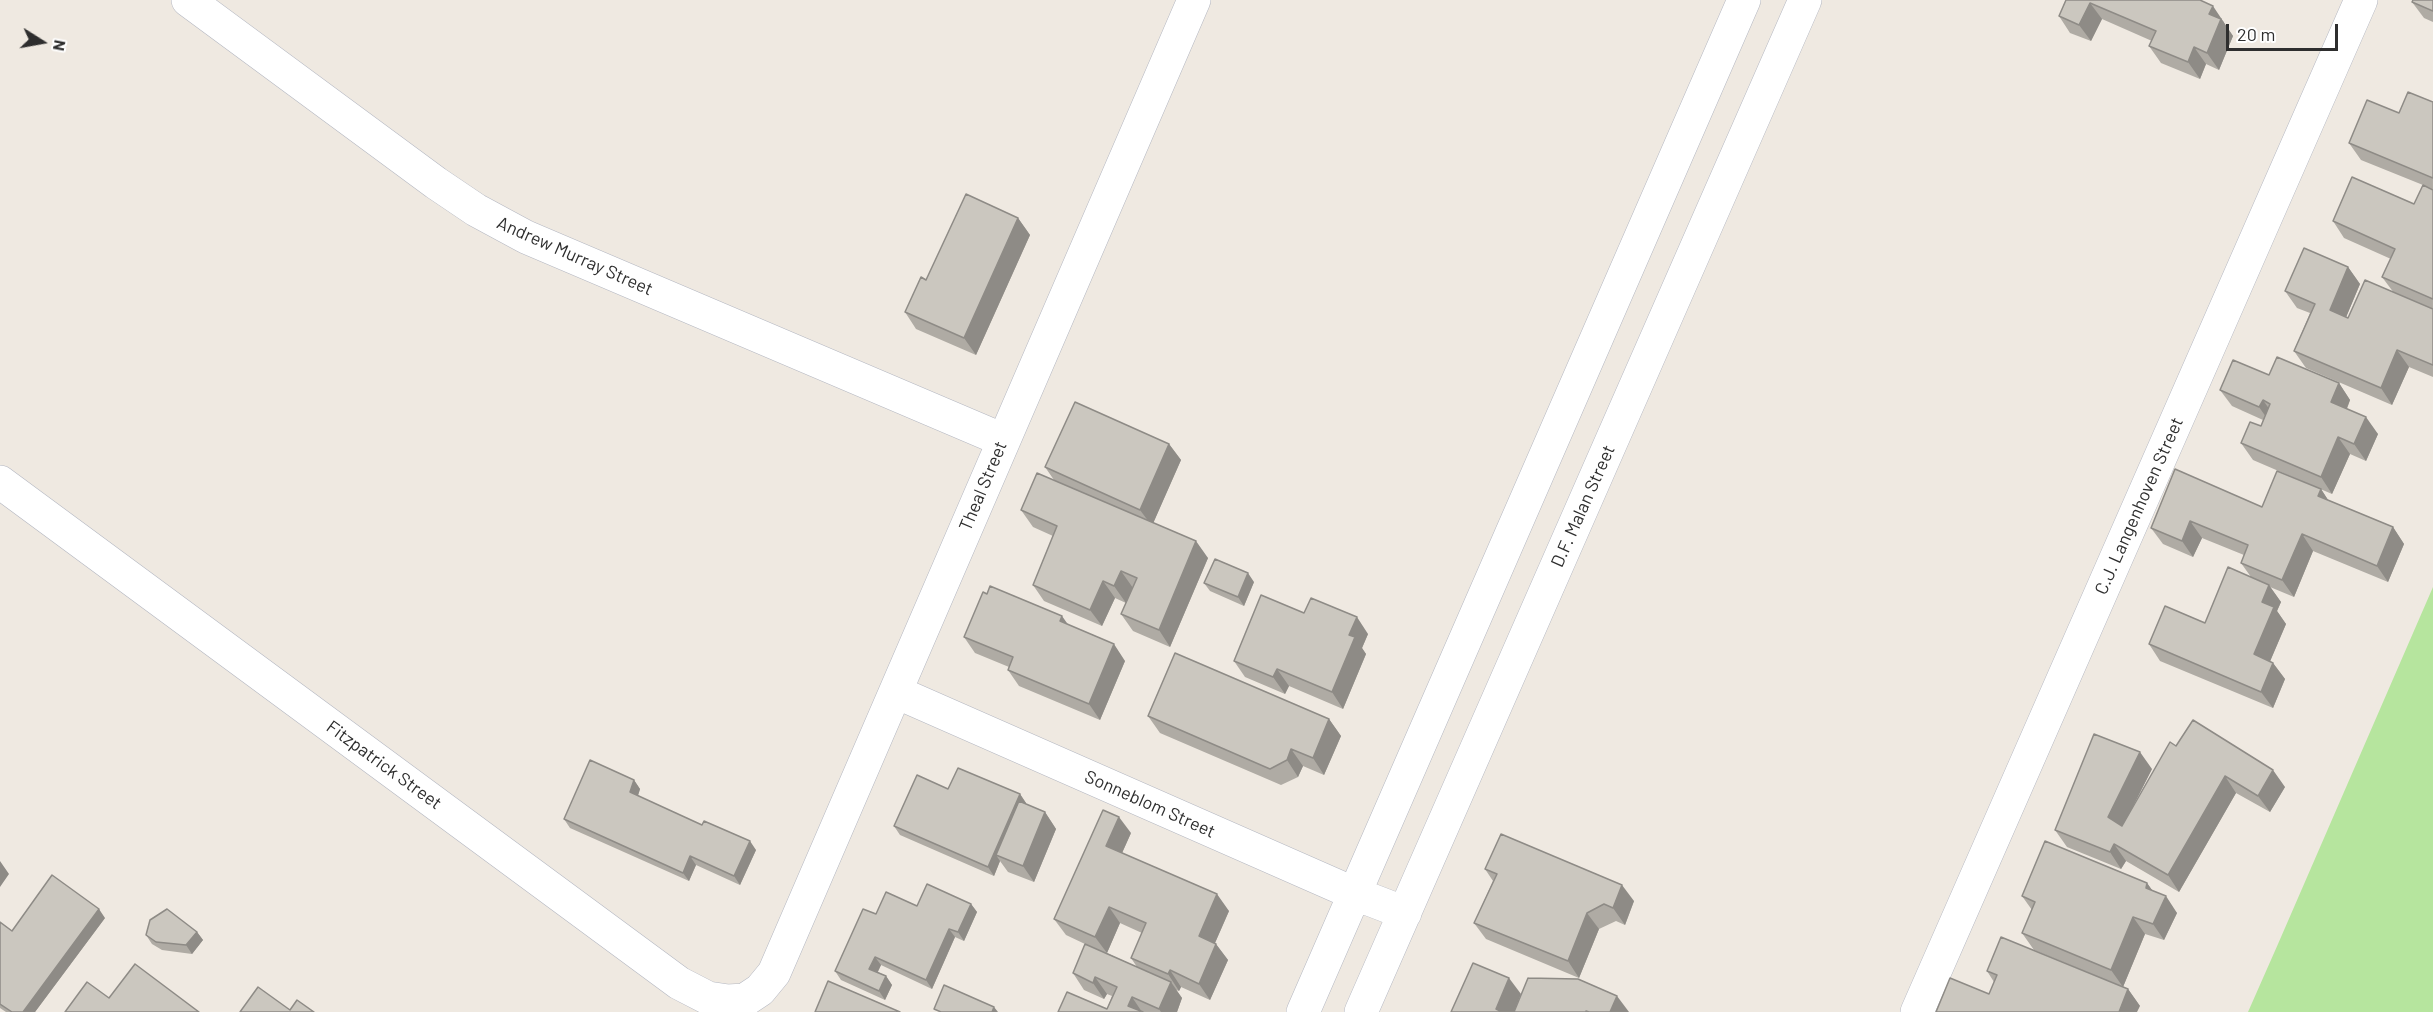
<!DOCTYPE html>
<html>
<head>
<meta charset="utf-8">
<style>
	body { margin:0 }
	#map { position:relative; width:2433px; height:1012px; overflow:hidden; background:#efe9e1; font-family:Barlow,sans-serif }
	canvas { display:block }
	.north { position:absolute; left:12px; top:12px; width:60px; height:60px; -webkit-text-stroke:4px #fff; paint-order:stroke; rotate:101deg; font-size:16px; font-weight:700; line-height:24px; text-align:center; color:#2e2e2e }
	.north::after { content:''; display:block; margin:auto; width:21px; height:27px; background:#2e2e2e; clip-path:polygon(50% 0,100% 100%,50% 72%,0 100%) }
	.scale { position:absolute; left:2226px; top:24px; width:112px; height:27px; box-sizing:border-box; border:3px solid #2e2e2e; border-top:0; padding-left:8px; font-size:18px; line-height:21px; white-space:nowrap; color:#2e2e2e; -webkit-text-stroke:4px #fff; paint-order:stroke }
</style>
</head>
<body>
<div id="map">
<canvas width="2433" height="1012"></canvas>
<div class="north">N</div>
<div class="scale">20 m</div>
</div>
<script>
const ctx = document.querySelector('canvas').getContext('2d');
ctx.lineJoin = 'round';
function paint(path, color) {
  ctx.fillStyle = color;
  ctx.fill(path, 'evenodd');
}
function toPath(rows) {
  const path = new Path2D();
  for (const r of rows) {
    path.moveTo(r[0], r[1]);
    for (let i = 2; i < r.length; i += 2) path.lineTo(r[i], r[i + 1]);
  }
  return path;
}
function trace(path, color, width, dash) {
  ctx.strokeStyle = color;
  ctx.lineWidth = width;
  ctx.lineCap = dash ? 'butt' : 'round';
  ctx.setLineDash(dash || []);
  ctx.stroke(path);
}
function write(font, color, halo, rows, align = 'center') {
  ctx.font = font + ' Barlow,sans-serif';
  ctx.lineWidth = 5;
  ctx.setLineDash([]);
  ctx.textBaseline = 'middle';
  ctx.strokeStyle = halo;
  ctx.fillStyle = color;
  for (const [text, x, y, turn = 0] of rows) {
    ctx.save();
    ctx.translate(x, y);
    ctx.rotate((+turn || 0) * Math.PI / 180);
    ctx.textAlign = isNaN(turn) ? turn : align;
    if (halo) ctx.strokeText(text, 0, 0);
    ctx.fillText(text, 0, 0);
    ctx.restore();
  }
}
paint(toPath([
	[2433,587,2433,1012,2248,1012,2278,944]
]), '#b6e59e');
const street = toPath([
	[188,0,436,183,476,210,526,237,1003,440],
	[0,482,679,983,708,998,728,1001,745,1000,760,990,774,973,1194,0],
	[896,692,1353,893,1405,913],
	[1303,1012,1744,0],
	[1361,1012,1805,0],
	[1917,1012,2361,0]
]);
trace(street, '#b4b7c1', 34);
trace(street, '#fff', 33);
paint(toPath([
	[2066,0,2200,0,2224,22,2224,23,2233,36,2219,70,2206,64,2200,79,2161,63,2149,46,2152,41,2102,19,2091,41,2070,33,2059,16],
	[2433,0,2433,22,2424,18,2412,2],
	[2433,102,2433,377,2409,367,2392,405,2306,368,2294,351,2310,313,2297,308,2285,291,2348,267,2360,284,2346,317,2348,318,2394,293,2382,277,2391,259,2344,238,2333,221,2414,204,2423,185,2361,160,2349,143,2399,113],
	[1018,218,1030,235,976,355,916,329,905,312,926,280],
	[2269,375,2339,383,2350,400,2347,409,2378,434,2366,461,2350,454,2332,494,2253,460,2241,443,2261,426,2263,420,2232,406,2220,390],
	[1169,444,1181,460,1153,523,1208,558,1170,647,1133,631,1121,614,1133,588,1126,603,1115,598,1102,626,1044,601,1033,585,1053,536,1033,527,1021,510,1054,480,1045,467],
	[2321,489,2328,500,2393,527,2404,544,2388,582,2313,551,2294,597,2270,587,2281,602,2277,611,2286,624,2270,661,2273,663,2285,679,2273,708,2160,661,2149,644,2205,623,2251,577,2241,563,2244,555,2202,538,2193,557,2163,544,2151,528,2262,507],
	[1254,582,1244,606,1210,591,1204,583],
	[1304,613,1368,634,1362,648,1366,654,1343,709,1289,686,1285,694,1245,677,1234,661],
	[1068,625,1125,661,1100,720,1019,686,1008,670,1009,667,975,653,964,637],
	[1148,716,1329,719,1341,736,1324,775,1303,766,1298,777,1281,785,1160,733],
	[2176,746,2285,787,2270,812,2236,793,2179,892,2126,861,2121,869,2067,847,2055,830,2152,769,2131,810],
	[634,780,640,789,638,796,756,850,740,885,696,865,689,881,570,828,564,819],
	[948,789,1020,794,1026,803,1025,804,1045,812,1056,829,1034,882,1008,872,1000,861,994,876,900,835,894,826],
	[1131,833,1122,853,1229,911,1215,943,1228,960,1210,1000,1181,987,1179,991,1176,990,1182,998,1177,1012,1058,1012,1107,1009,1112,996,1107,994,1104,999,1084,990,1073,973,1085,944,1066,935,1054,919],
	[1120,923,1142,933,1131,958,1137,967,1107,953],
	[1485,869,1634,901,1625,925,1616,921,1599,929,1579,978,1486,939,1474,923,1493,881],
	[2147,883,2152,890,2177,913,2164,940,2145,934,2123,987,2034,950,2022,933,2032,910,2022,896],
	[971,904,977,912,964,941,955,937,932,989,881,965,878,972,886,976,892,985,885,1000,841,980,835,971,876,914,917,906],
	[105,918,35,1012,6,1012,0,1008,0,922,12,931],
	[197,932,203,940,192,954,162,950,152,944,146,935],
	[1987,971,2128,989,2140,1006,1989,994,1994,982]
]), '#afaba4');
paint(toPath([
	[2090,3,2102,19,2091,41,2079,25],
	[2213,6,2233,36,2219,70,2207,53,2209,14],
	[2194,47,2206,64,2200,79,2188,62],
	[1018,218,1030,235,976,355,964,338],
	[2348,267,2360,284,2342,327,2330,310],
	[2397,350,2409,367,2392,405,2381,388],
	[2339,383,2350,400,2343,418,2331,402],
	[2263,400,2274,416,2271,424,2259,407],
	[2366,417,2378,434,2366,461,2354,444],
	[2338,437,2350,454,2332,494,2321,477],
	[1169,444,1181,460,1152,526,1140,510],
	[2321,489,2332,506,2318,496],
	[2190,521,2202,538,2193,557,2182,541],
	[2393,527,2404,544,2388,582,2377,566],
	[2302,534,2313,551,2294,597,2282,580],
	[1196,541,1208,558,1170,647,1159,630],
	[1121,571,1133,588,1126,603,1114,586],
	[1248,573,1254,582,1244,606,1238,597],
	[1103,581,1115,598,1102,626,1090,610],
	[2269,585,2281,602,2277,611,2286,624,2266,671,2254,654,2262,602],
	[1062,616,1074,633,1060,621],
	[1357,617,1368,634,1362,648,1366,654,1343,709,1332,692,1349,635],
	[1114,644,1125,661,1100,720,1089,704],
	[2273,663,2285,679,2273,708,2261,692],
	[1277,669,1289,686,1285,694,1273,677],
	[1329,719,1341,736,1324,775,1313,758],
	[1291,749,1303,766,1298,777,1287,760],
	[2140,752,2152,769,2119,834,2108,817],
	[2273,770,2285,787,2270,812,2258,796],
	[2225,776,2236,793,2179,892,2168,875],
	[634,780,640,789,636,801,630,792],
	[1020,794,1026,803,1002,857,996,855,1000,861,994,876,988,867],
	[1045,812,1056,829,1034,882,1023,866],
	[1119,817,1131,833,1118,862,1106,846],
	[750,841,756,850,740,885,734,876],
	[2114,844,2126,861,2121,869,2110,852],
	[690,856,696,865,689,881,683,873],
	[0,861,9,874,0,887],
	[2147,883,2159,900,2146,888],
	[1622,885,1634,901,1625,925,1613,908],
	[1217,894,1229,911,1211,952,1199,936],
	[2166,896,2177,913,2164,940,2153,924],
	[971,904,977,912,964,941,958,932],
	[1109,907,1120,923,1107,953,1095,937],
	[99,909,105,918,35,1012,23,1012],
	[1587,913,1599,929,1579,978,1568,961],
	[2133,917,2145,934,2123,987,2111,970],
	[949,929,955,937,932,989,926,980],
	[197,932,203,940,192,954,186,945],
	[1216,944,1228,960,1210,1000,1199,984],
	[875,957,881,965,875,977,869,969],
	[1170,970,1181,987,1179,991,1168,974],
	[886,976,892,985,885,1000,879,991],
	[1095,977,1107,994,1104,999,1093,983],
	[1509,978,1521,994,1514,1012,1498,1012,1496,1009],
	[1171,982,1182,998,1177,1012,1161,1012,1159,1009],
	[2128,989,2140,1006,2137,1012,2119,1012],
	[1617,996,1629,1012,1610,1012],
	[1132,997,1142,1012,1128,1006],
	[994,1007,998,1012,992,1012]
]), '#8e8b86');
const building = toPath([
	[2066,0,2200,0,2213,6,2209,14,2221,19,2207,53,2194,47,2188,62,2149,46,2156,31,2090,3,2079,25,2059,16,2066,0],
	[2413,0,2433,0,2433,11,2412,2,2413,0],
	[2408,92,2433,102,2433,178,2349,143,2367,100,2399,113,2408,92],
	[2352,177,2414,204,2423,185,2433,190,2433,299,2382,277,2395,249,2333,221,2352,177],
	[966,194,1018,218,964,338,905,312,921,277,926,280,966,194],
	[2304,248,2348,267,2330,310,2348,318,2365,280,2433,309,2433,365,2397,350,2381,388,2294,351,2315,304,2285,291,2304,248],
	[2277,357,2339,383,2331,402,2366,417,2354,444,2338,437,2321,477,2241,443,2250,422,2261,426,2270,404,2263,400,2259,407,2220,390,2233,360,2269,375,2277,357],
	[1075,402,1169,444,1140,510,1045,467,1075,402],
	[2175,469,2262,507,2277,471,2321,489,2318,496,2393,527,2377,566,2302,534,2282,580,2241,563,2248,545,2190,521,2182,541,2151,528,2175,469],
	[1037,473,1196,541,1159,630,1121,614,1137,578,1121,571,1114,586,1103,581,1090,610,1033,585,1057,526,1021,510,1037,473],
	[1215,559,1248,573,1238,597,1204,583,1215,559],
	[2228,567,2269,585,2262,602,2274,607,2254,654,2273,663,2261,692,2149,644,2165,606,2205,623,2228,567],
	[990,586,1062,616,1060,621,1114,644,1089,704,1008,670,1013,657,964,637,983,592,987,594,990,586],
	[1261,595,1304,613,1311,598,1357,617,1349,635,1355,637,1332,692,1277,669,1273,677,1234,661,1261,595],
	[1175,653,1329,719,1313,758,1291,749,1287,760,1270,769,1148,716,1175,653],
	[2193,720,2273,770,2258,796,2225,776,2168,875,2114,844,2110,852,2055,830,2094,734,2140,752,2108,817,2122,826,2170,742,2176,746,2193,720],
	[590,760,634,780,630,792,702,825,704,821,750,841,734,876,690,856,683,873,564,819,590,760],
	[958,768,1020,794,988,867,894,826,917,775,948,789,958,768],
	[1019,801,1045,812,1023,866,996,855,1019,801],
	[1103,810,1119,817,1106,846,1217,894,1199,936,1216,944,1199,984,1170,970,1168,974,1131,958,1146,923,1109,907,1095,937,1054,919,1103,810],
	[1501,834,1622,885,1613,908,1604,904,1587,913,1568,961,1474,923,1497,874,1485,869,1501,834],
	[2045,841,2147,883,2146,888,2166,896,2153,924,2133,917,2111,970,2022,933,2035,902,2022,896,2045,841],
	[52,875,99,909,23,1012,12,1012,0,1004,0,922,12,931,52,875],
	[927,884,971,904,958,932,949,929,926,980,875,957,869,969,886,976,879,991,835,971,863,909,876,914,886,892,917,906,927,884],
	[167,909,197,932,186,945,156,942,146,935,150,920,167,909],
	[2001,937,2128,989,2119,1012,1936,1012,1950,978,1989,994,1997,975,1987,971,2001,937],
	[1085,944,1171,982,1159,1009,1132,997,1128,1006,1143,1012,1058,1012,1067,992,1107,1009,1117,987,1095,977,1093,983,1073,973,1085,944],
	[1473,963,1509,978,1496,1009,1502,1012,1451,1012,1473,963],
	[135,964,199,1012,65,1012,87,982,109,998,135,964],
	[1528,978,1578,979,1617,996,1610,1012,1589,1012,1586,1011,1586,1012,1514,1012,1528,978],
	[828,981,900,1012,815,1012,828,981],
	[944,985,994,1007,992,1012,941,1012,934,1009,944,985],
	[258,987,290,1010,297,1000,314,1012,240,1012,258,987]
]);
paint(building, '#cbc7bf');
trace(building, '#8e8b86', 1.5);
write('18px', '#2e2e2e', '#fff', [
	["Andrew Murray Street",575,256,24],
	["Theal Street",983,486,-67],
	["D.F. Malan Street",1583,506,-66],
	["C.J. Langenhoven Street",2139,506,-66],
	["Fitzpatrick Street",384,765,36],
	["Sonneblom Street",1150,804,24]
]);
</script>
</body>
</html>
